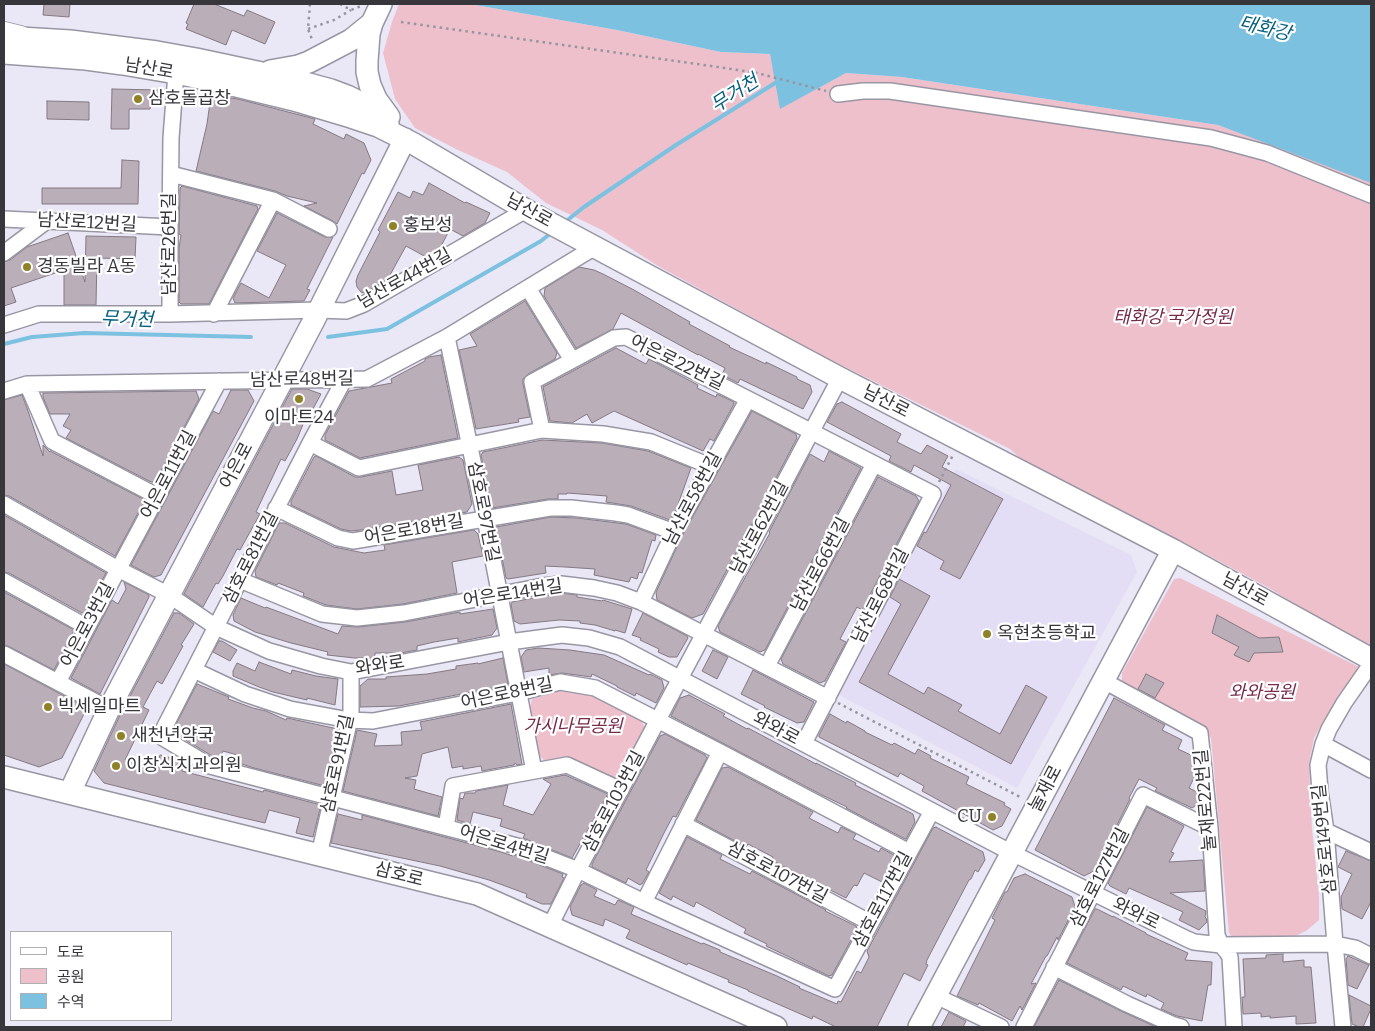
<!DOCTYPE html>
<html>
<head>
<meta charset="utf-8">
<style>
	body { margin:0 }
	#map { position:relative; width:1375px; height:1031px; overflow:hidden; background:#eae7f6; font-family:Bitter,"Noto Sans KR",serif }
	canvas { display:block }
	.frame { position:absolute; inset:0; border:5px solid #37363b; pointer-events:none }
	.legend { position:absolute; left:10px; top:931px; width:162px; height:90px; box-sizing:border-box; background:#fff; border:1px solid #afafb1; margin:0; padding:6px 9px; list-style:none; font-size:15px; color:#37363b }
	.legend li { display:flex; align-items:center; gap:10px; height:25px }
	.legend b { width:25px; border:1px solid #afafb1 }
</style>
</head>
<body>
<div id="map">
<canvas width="1375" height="1031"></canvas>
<div class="frame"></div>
<ul class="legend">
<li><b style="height:6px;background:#fff"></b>도로</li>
<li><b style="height:14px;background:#edc0cc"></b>공원</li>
<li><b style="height:14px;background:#7dc1e1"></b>수역</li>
</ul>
</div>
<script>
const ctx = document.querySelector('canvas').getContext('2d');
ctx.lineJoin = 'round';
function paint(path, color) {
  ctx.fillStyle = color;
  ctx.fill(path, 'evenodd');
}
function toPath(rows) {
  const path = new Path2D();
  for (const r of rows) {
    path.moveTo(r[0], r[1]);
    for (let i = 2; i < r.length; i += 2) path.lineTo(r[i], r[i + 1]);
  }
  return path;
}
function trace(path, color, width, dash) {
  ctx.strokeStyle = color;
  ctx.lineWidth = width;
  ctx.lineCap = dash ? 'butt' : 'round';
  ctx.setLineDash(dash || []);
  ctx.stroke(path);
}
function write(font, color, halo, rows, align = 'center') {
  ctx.font = font + ' Bitter,"Noto Sans KR",serif';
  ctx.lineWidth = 4.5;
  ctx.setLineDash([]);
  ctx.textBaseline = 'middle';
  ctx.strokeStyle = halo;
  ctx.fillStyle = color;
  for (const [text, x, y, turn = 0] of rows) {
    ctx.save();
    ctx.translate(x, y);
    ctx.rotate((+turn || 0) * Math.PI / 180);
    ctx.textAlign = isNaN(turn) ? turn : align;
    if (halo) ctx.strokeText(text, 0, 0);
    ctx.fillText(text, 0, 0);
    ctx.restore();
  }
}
paint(toPath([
	[956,469,1131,555,1137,572,1017,788,839,695]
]), '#e3def5');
paint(toPath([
	[399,4,470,4,617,30,721,52,770,54,781,108,846,73,902,77,1218,125,1371,180,1371,650,1342,633,1269,588,1204,553,1029,466,1010,449,823,356,658,266,602,230,546,203,507,172,458,150,415,128,395,99,383,53,392,22],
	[1180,578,1359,667,1324,720,1314,738,1309,763,1312,829,1319,896,1319,920,1306,931,1293,937,1234,939,1229,933,1211,738,1205,729,1122,683,1122,673,1174,579],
	[563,690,592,695,641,720,645,728,619,775,610,779,546,762,539,755,529,712,532,699]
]), '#edc0cc');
paint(toPath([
	[470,4,1371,4,1371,183,1218,125,902,77,846,73,780,109,770,54,721,52,617,30]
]), '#7dc1e1');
trace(toPath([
	[565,222,584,207,676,145,780,80],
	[328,337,387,329,541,241,551,233],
	[4,344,32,337,84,333,251,337]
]), '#7dc1e1', 4);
const building = toPath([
	[44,4,70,4,69,17,43,15,44,4],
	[194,4,214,4,244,16,247,10,275,22,265,44,232,30,226,45,186,29,188,24,186,23,194,4],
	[112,89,159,90,159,103,151,103,150,109,129,109,129,129,111,129,112,89],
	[211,95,238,99,315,119,313,124,344,139,346,134,364,143,371,160,364,174,362,173,337,224,333,221,304,206,317,203,287,196,275,191,196,171,207,124,211,95],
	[47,101,89,102,89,120,47,119,47,101],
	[122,160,139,161,138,204,42,204,42,188,121,188,122,160],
	[429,183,465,203,466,202,490,213,485,223,463,236,450,229,439,250,426,257,406,246,390,275,393,276,364,293,361,292,357,287,356,281,358,275,380,232,378,230,398,192,410,198,413,191,423,195,429,183],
	[182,186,257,206,258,209,209,304,181,304,179,302,179,248,181,235,179,234,180,188,182,186],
	[277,213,325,237,333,237,307,289,310,290,304,301,235,303,233,298,241,283,269,298,286,265,257,251,277,213],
	[68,233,85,282,86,236,136,237,135,259,97,258,96,305,64,305,64,270,11,288,16,302,4,306,4,262,10,260,27,247,68,233],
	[579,267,594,270,603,274,634,290,690,322,689,324,730,346,729,347,766,364,766,362,797,377,797,379,810,385,812,392,803,409,740,379,738,383,722,375,725,368,698,354,698,355,621,313,613,329,576,348,544,296,545,288,579,267],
	[525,301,557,353,555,359,528,374,523,379,523,384,530,417,518,419,519,422,476,429,459,350,477,346,470,334,525,301],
	[616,348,646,364,649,359,698,385,697,388,716,397,717,394,734,402,734,404,714,441,710,439,703,451,614,411,592,423,587,414,572,423,550,421,543,387,616,348],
	[441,355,458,438,360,458,325,440,325,435,349,391,392,383,391,379,425,361,425,359,429,357,441,355],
	[292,389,307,389,321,394,308,418,306,417,297,439,285,461,281,459,256,512,260,514,240,550,237,549,223,576,218,584,216,583,203,607,184,594,292,389],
	[231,390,248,390,254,401,161,575,154,577,131,565,213,411,219,414,231,390],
	[196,391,199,399,155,482,151,482,66,438,71,430,63,426,70,414,50,414,43,397,43,393,196,391],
	[22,395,28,411,43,456,43,445,50,452,50,451,145,500,115,556,9,496,4,495,4,400,22,395],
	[842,402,901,434,897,442,921,454,927,445,948,456,942,467,1003,499,960,579,940,569,944,561,917,546,924,532,926,533,951,485,914,465,911,472,889,461,891,456,827,422,837,404,842,402],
	[752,411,796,434,797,438,752,524,749,526,736,553,703,614,692,618,657,600,656,592,682,536,752,411],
	[542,440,602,443,648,451,691,468,676,510,670,520,631,506,606,502,607,496,567,493,567,494,558,494,558,499,548,499,492,508,481,455,483,452,542,440],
	[829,451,861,468,765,650,760,652,720,632,718,626,770,533,769,532,810,454,824,462,829,451],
	[316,456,355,477,361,477,392,471,396,495,423,490,418,465,459,457,463,460,472,504,467,512,361,530,351,531,341,529,291,505,291,501,314,457,316,456],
	[878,477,916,496,919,501,862,610,857,607,840,639,846,642,825,681,820,683,783,664,781,659,878,477],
	[4,515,106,573,85,612,82,613,9,573,4,572,4,515],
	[551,517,577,518,626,524,656,535,655,541,652,540,642,573,639,572,637,579,631,577,629,582,594,575,595,569,565,567,545,566,546,573,508,579,506,578,496,527,551,517],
	[279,523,285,523,334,547,364,553,385,550,384,545,474,530,478,534,483,556,452,562,457,593,403,604,357,609,326,605,303,596,304,593,278,583,277,585,256,577,255,571,279,523],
	[899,579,930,596,888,674,924,694,928,687,962,705,958,711,1000,734,1026,685,1047,697,1011,764,859,682,901,604,890,597,899,579],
	[124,582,149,595,149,597,100,694,71,678,112,600,118,604,126,589,124,582],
	[4,592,74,630,54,670,8,646,4,645,4,592],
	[561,593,577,595,577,597,602,601,603,600,632,609,625,633,615,630,615,631,595,625,580,623,580,621,559,620,520,624,514,621,511,604,512,602,561,593],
	[241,598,265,608,266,607,338,634,342,626,358,627,405,622,460,612,460,614,493,609,497,628,492,635,458,642,458,638,434,642,417,646,417,650,401,653,375,653,375,658,355,658,327,655,328,652,291,643,255,632,234,621,233,615,241,598],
	[174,613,179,613,194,624,181,645,183,646,162,684,157,681,143,707,149,710,125,760,146,766,148,759,158,761,160,755,184,761,182,771,263,792,264,790,321,805,313,837,296,833,300,818,269,810,265,823,239,817,104,783,94,771,120,715,174,613],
	[643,613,687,636,688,638,677,657,669,657,658,652,659,649,640,640,641,638,632,635,643,613],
	[1217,615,1259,638,1279,637,1283,652,1254,653,1249,662,1234,655,1239,647,1212,633,1217,615],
	[219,641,222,641,237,650,230,661,213,652,219,641],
	[538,648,570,650,604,655,649,675,650,674,662,680,664,688,656,703,636,693,635,696,617,687,617,686,592,674,591,677,562,673,549,675,549,668,524,672,521,657,526,650,538,648],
	[713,650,728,657,717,679,702,671,713,650],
	[503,658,508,685,399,706,360,707,360,686,368,679,386,679,386,677,427,674,456,669,456,666,478,663,478,664,503,658],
	[259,662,291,674,292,670,316,676,338,679,335,705,307,698,307,700,273,692,259,687,233,676,233,671,237,663,255,671,259,662],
	[4,664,87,708,62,758,39,767,4,755,4,664],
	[753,670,814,702,804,722,797,723,764,707,765,706,741,694,753,670],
	[1146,674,1164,683,1155,698,1138,689,1146,674],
	[197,684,229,697,228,699,253,708,266,711,286,720,287,718,338,729,325,786,254,768,239,763,241,756,223,751,219,759,214,757,172,732,197,684],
	[689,695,725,714,723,716,747,729,748,728,816,764,816,763,856,783,855,785,913,814,915,822,906,839,905,839,846,808,847,807,822,795,671,716,680,698,689,695],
	[1114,698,1165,725,1162,730,1182,740,1178,749,1193,756,1195,776,1189,788,1197,792,1198,804,1192,808,1155,791,1157,788,1139,779,1129,798,1130,799,1094,871,1084,876,1035,850,1114,698],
	[511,704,522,764,517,765,515,763,514,765,482,771,481,766,463,769,463,766,452,768,448,747,422,754,417,776,405,778,416,780,414,789,442,797,438,816,343,791,357,730,377,734,374,746,402,745,401,732,422,730,420,722,511,704],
	[830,714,846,723,847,721,865,731,865,732,892,745,894,743,915,754,918,749,931,756,930,758,969,777,966,784,1005,803,1004,805,1011,809,1002,826,993,830,922,791,924,786,900,773,898,777,819,737,819,735,830,714],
	[665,734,705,755,707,758,676,817,673,816,664,833,646,870,649,872,642,884,641,884,640,885,628,878,626,883,592,867,592,864,660,736,665,734],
	[728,767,813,812,809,818,838,833,841,827,856,834,853,839,879,852,881,848,894,855,895,858,882,882,864,873,857,886,854,885,846,898,771,860,773,857,748,844,746,847,696,820,722,768,728,767],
	[565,775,608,794,572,858,523,838,525,834,500,826,502,819,473,812,470,824,457,820,460,798,463,799,465,793,475,793,476,791,508,785,503,805,533,815,551,784,543,779,565,775],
	[1147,807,1184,826,1171,852,1174,853,1169,862,1203,860,1205,891,1170,893,1206,911,1205,917,1206,918,1207,922,1199,930,1179,920,1183,912,1129,888,1126,894,1110,886,1108,883,1147,807],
	[338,814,362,820,362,815,501,852,513,856,514,855,563,874,562,877,564,878,551,904,542,904,526,897,527,894,489,880,440,866,331,843,338,814],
	[936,827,983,852,985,860,978,872,975,870,971,879,969,880,940,935,927,960,926,964,928,965,920,981,904,973,877,1027,836,1027,813,1016,812,1019,748,991,748,990,728,982,729,980,688,963,687,965,626,938,630,930,605,919,603,926,572,915,570,907,581,885,584,883,597,890,594,896,615,905,618,900,634,907,631,914,702,944,703,943,720,950,720,952,777,976,800,987,799,988,837,1004,838,1001,841,1002,857,971,861,973,869,957,867,951,933,828,936,827],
	[687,837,722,855,720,859,750,874,752,871,826,910,825,911,856,926,857,929,832,975,829,976,766,946,767,944,744,933,746,929,696,902,694,907,673,896,671,900,659,893,687,837],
	[1346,851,1371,861,1371,902,1362,919,1342,909,1341,897,1352,874,1338,867,1346,851],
	[1025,874,1072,897,1075,907,1058,940,1057,937,1047,956,1046,956,1031,984,1036,983,1022,1010,1020,1006,1012,1021,979,1003,978,1005,957,996,995,920,992,918,1005,892,1007,892,1014,878,1025,874],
	[1095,909,1097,909,1113,917,1113,916,1146,933,1146,934,1188,953,1185,960,1212,962,1211,985,1208,985,1202,1021,1177,1016,1161,1009,1164,1003,1147,994,1146,997,1123,986,1121,990,1067,963,1095,909],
	[1283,954,1283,962,1304,960,1304,967,1311,967,1316,1023,1296,1024,1296,1016,1270,1018,1270,1016,1261,1017,1261,1013,1243,1014,1242,997,1245,997,1243,959,1266,958,1266,955,1283,954],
	[1348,956,1369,965,1357,989,1348,985,1346,959,1348,956],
	[1059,980,1123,1012,1156,1027,1034,1027,1059,980],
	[1349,995,1371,1006,1371,1009,1363,1027,1359,1027,1352,1024,1349,995],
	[949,1012,966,1021,963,1027,941,1027,949,1012]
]);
paint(building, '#baaeb9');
trace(building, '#847983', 1);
const street = toPath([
	[838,94,863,91,890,91,1211,138,1267,153,1371,195],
	[171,174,273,200,329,229],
	[4,219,170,227],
	[4,253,48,220],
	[528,288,572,360],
	[170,314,170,227,171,138,176,73],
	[214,314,273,200],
	[4,325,39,314,170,314,319,310,346,311,364,304,526,210],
	[447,337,485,519,534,771],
	[344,380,310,443,160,736,210,766,517,846,578,870,644,902,835,989,932,811],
	[27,384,52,441,157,496],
	[4,391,27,384,367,379,447,337,595,247],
	[542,430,532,382,614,338,626,337,748,399,933,494,804,743],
	[310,443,359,468,542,430,603,434,651,442,710,466],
	[4,504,118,569,169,595,216,627,269,651,321,666,351,672,509,642,562,635,589,638,620,647,1012,853,1187,939,1194,942,1221,945,1335,944,1355,948,1371,956],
	[276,508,338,538,353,541,550,508,571,508,616,513,628,515,674,532],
	[240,580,322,614,357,618,404,613,543,586,561,584,594,588,617,593,641,602,828,698],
	[4,581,87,627],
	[641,602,674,532,748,399],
	[4,654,109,709],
	[767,666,874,464],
	[194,670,245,694,290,709,349,720,373,721,518,693,560,682,595,688,720,752,909,852],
	[1104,681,1200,733,1210,828,1217,935,1221,945,1227,952,1230,957,1234,1027],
	[58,682,219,381],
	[1323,744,1371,770],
	[683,824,871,923],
	[446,827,453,786,567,765,621,790],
	[1326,831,1371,852],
	[319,855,351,714,351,672],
	[644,902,720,752],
	[550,926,578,870,840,378],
	[1054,967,1127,1004,1174,1025,1181,1027],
	[936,996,1001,1027],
	[1024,1027,1143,795,1210,828],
	[1343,1027,1335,944,1326,831,1320,791,1318,765,1323,744,1329,729,1344,703,1371,664]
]);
const secondary = toPath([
	[381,4,372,23,369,34,367,61,367,72,370,85,376,99,389,117],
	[4,37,70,41,157,52,196,59,290,79,331,90,347,96,361,103,388,124],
	[4,53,86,59,123,64,176,73,224,83,294,100,351,117,378,126,414,144,533,214,840,378,1173,550,1371,659],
	[270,71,298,66,309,62,351,40,372,23],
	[4,777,477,894,776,1027],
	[70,792,109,709,313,322,405,139],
	[919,1027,1173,550]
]);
const primary = toPath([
	[4,34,20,38]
]);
trace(street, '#9996a4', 18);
trace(secondary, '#9996a4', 24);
trace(primary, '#9996a4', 26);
trace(toPath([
	[310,4,308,29,313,42],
	[340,4,351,10,361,6],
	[401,22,725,68,757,73,826,91],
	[308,29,334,20,351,10],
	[939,482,953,455],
	[838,703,1022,798]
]), '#97959f', 2.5, [2.5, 4]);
trace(street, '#fff', 15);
trace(secondary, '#fff', 21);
trace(primary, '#fff', 24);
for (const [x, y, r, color] of [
	[138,99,5,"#8f8128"],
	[393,226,5,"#8f8128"],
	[27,267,5,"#8f8128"],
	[299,399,5,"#8f8128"],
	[987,634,5,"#8f8128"],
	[48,707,5,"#8f8128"],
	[121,736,5,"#8f8128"],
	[116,766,5,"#8f8128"],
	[992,817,5,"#8f8128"]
]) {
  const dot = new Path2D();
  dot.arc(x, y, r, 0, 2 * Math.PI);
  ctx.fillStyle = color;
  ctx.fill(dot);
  trace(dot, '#fff', 2);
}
write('18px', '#37363b', '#fff', [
	["남산로",149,69,10],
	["남산로",529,211,29],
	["남산로12번길",87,223,3],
	["남산로26번길",170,244,-90],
	["남산로44번길",405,279,-29],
	["어은로22번길",677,363,26],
	["남산로48번길",302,380,-1],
	["남산로",886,402,27],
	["어은로",237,466,-62],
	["어은로11번길",169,475,-62],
	["남산로58번길",693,499,-62],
	["삼호로97번길",483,512,79],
	["남산로62번길",760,528,-62],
	["어은로18번길",414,530,-10],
	["삼호로81번길",251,558,-63],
	["남산로66번길",821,565,-62],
	["남산로",1245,590,29],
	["어은로14번길",513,594,-9],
	["남산로68번길",881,596,-63],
	["어은로3번길",88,625,-62],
	["와와로",380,666,-9],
	["어은로8번길",507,694,-12],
	["와와로",776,729,28],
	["삼호로91번길",338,764,-78],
	["눌재로",1046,789,-62],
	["눌재로22번길",1206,800,-95],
	["삼호로103번길",614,802,-62],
	["삼호로149번길",1325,839,-96],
	["어은로4번길",504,845,17],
	["삼호로107번길",777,873,28],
	["삼호로",399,875,14],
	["삼호로127번길",1100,878,-63],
	["삼호로117번길",883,900,-62],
	["와와로",1136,914,26]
]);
write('18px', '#37363b', '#fff', [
	["삼호돌곱창",148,99],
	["홍보성",403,226],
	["경동빌라 A동",37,267],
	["이마트24",299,418,"center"],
	["옥현초등학교",997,634],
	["빅세일마트",58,707],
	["새천년약국",131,736],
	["이창식치과의원",126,766],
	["CU",982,817,"right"]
], 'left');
write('italic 18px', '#782a46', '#fff', [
	["태화강 국가정원",1173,318],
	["와와공원",1262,693],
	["가시나무공원",573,727]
]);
write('italic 19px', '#03607f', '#fff', [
	["태화강",1265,29,13],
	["무거천",735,94,-33],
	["무거천",127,320,2]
]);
</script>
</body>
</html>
